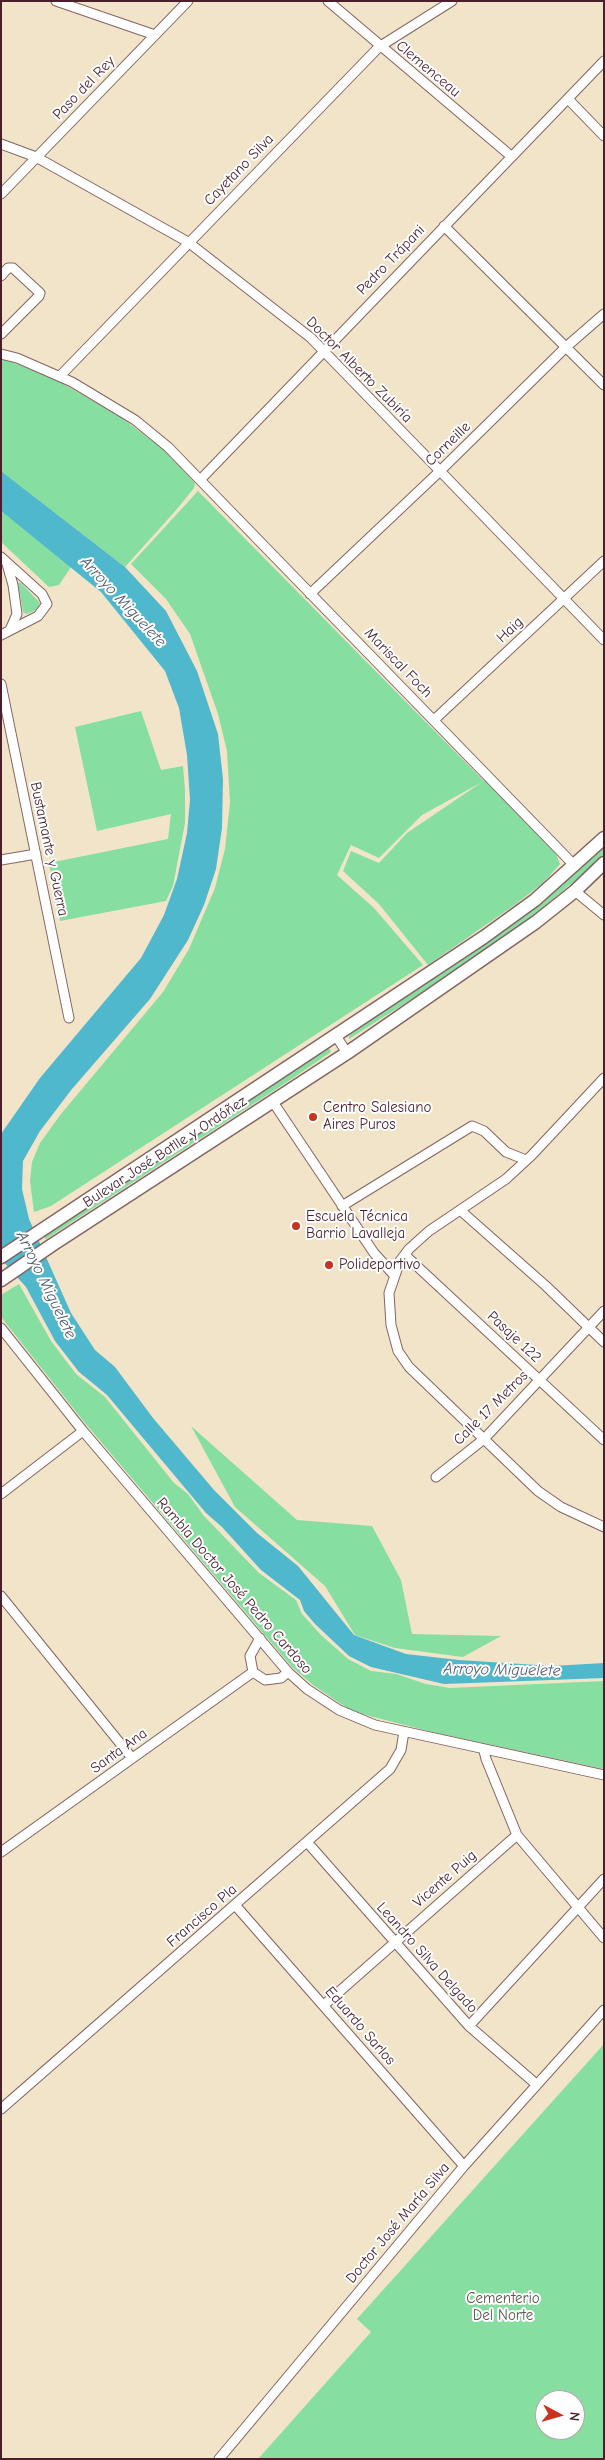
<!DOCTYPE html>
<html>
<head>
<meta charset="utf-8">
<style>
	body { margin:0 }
	#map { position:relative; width:605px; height:2460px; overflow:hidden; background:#f1e4c8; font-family:"Comic Neue",sans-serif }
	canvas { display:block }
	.frame { position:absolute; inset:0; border:2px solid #4a1f2b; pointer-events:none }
	.north { position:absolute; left:535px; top:2390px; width:50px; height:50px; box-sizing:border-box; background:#fff; border:1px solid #b7a5aa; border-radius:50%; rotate:96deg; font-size:14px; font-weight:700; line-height:20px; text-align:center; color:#4a1f2b }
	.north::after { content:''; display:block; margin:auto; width:18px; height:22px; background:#c8321e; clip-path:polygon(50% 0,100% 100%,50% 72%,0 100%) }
</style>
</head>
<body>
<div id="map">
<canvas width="605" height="2460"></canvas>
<div class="frame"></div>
<div class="north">N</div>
</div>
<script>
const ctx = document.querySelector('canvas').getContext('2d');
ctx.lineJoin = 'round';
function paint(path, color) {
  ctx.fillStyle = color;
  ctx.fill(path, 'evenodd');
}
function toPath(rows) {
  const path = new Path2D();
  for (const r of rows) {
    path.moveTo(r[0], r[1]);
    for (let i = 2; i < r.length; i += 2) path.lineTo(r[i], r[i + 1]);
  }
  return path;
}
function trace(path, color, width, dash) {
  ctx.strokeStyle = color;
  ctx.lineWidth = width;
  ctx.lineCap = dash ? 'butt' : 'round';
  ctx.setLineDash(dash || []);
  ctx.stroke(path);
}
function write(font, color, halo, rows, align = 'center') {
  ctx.font = font + ' "Comic Neue",sans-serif';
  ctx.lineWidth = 4;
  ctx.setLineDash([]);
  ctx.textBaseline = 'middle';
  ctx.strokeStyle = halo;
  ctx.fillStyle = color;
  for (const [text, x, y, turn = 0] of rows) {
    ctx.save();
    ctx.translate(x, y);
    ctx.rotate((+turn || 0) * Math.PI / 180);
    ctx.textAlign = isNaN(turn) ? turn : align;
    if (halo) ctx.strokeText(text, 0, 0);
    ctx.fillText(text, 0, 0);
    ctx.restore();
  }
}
paint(toPath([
	[1,358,55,379,122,418,164,450,195,483,194,488,177,509,125,567,1,471],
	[198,491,484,781,422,815,379,858,351,845,337,875,374,908,423,965,51,1206,34,1212,30,1181,32,1162,40,1143,61,1114,163,992,189,949,215,888,225,849,230,802,227,751,218,714,190,634,166,599,131,564],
	[1,511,71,567,59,585,49,587,1,542],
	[18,583,21,583,40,603,38,609,27,614,23,612],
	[141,711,161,770,183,766,185,790,185,823,173,886,166,901,60,921,49,863,168,839,171,814,97,831,75,727],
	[485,780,556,854,560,864,543,883,513,906,428,965,379,904,343,871,351,851,379,863,407,833],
	[604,846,604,854,590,868,530,918,443,979,349,1039,349,1036,377,1015,489,941,527,913],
	[329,1048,331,1052,290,1080,46,1239,44,1237],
	[19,1284,51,1341,76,1374,105,1397,174,1483,188,1494,204,1516,259,1573,296,1600,302,1614,321,1635,348,1659,371,1671,396,1674,426,1684,450,1688,604,1681,604,1769,436,1733,362,1714,347,1708,313,1685,292,1667,85,1423,1,1317,1,1295],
	[191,1426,297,1520,372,1526,401,1580,412,1634,501,1636,463,1657,395,1648,355,1635,325,1586,235,1507],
	[604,2044,604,2459,258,2459,371,2332,357,2319],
	[545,2400,575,2400,575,2430,545,2430]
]), '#87dea1');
paint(toPath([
	[1,471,125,567,166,611,197,671,218,734,223,779,222,828,216,869,204,905,188,940,150,999,72,1089,40,1131,23,1161,22,1189,29,1219,71,1313,95,1350,115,1367,153,1418,214,1490,257,1533,298,1566,354,1635,406,1654,459,1660,552,1666,604,1663,604,1678,444,1684,371,1667,349,1656,315,1624,304,1611,300,1600,261,1570,222,1527,206,1513,107,1395,79,1372,55,1341,26,1287,1,1259,1,1134,40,1078,141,958,164,915,177,879,187,833,190,800,187,755,179,708,165,671,101,592,1,511]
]), '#4fb8cd');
const street = toPath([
	[56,1,155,35],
	[328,1,511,156],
	[568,99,604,136],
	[1,144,36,157,188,242,311,338,604,640],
	[1,194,188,1],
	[444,226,604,385],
	[1,276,8,268,13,268,40,293,39,296,1,334],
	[1,354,17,358,72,382,135,420,168,447,575,866],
	[60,376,379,47,452,1],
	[200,480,604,61],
	[1,557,42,594,47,604,38,616,1,635],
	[7,564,13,585,17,614,10,630],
	[310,594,439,472,566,347,604,314],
	[1,684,69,1018],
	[434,720,604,561],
	[1,860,36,854],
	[575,891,604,915],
	[336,1036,347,1053],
	[604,1078,532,1155,506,1179,429,1231,409,1249,400,1261,389,1293,391,1325,398,1351,409,1367,538,1491,561,1507,604,1527],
	[273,1102,374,1253,394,1275],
	[342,1206,472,1126,484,1131,506,1152,526,1160],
	[460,1210,546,1286,604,1342],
	[405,1255,604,1440],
	[1,1328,83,1431,288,1672,307,1689,339,1710,375,1725,604,1775],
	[436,1477,484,1439,604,1311],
	[1,1494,83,1431],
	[1,1596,132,1758],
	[260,1638,250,1656,253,1672,265,1680,281,1678,288,1672],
	[484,1751,486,1759,517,1835,604,1938],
	[307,1842,469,2026,536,2084],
	[1,1852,253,1672],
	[235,1905,464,2166],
	[324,2005,517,1835],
	[469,2026,604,1879],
	[1,2109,390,1769,401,1750,404,1732],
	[219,2459,464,2166,604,2010]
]);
const primary = toPath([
	[1,1257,484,937,535,900,604,838],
	[1,1280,52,1245,347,1053,536,922,575,891,604,863]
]);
trace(street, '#846462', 11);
trace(primary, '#846462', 15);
trace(street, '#fff', 9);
trace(primary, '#fff', 12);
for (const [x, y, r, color] of [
	[313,1117,5,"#c8321e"],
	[296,1226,5,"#c8321e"],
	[329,1265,5,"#c8321e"]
]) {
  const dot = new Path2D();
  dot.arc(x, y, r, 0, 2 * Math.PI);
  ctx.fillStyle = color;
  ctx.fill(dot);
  trace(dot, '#fff', 2);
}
write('15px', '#4a1f2b', '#fff', [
	["Clemenceau",428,69,40],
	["Paso del Rey",84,88,-46],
	["Cayetano Silva",239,170,-46],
	["Pedro Trápani",391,260,-46],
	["Doctor Alberto Zubiría",359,370,45],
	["Corneille",448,444,-44],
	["Haig",510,630,-43],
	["Mariscal Foch",398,663,46],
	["Bustamante y Guerra",49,849,78],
	["Bulevar José Batlle y Ordóñez",165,1152,-33],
	["Pasaje 122",514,1337,43],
	["Calle 17 Metros",491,1408,-45],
	["Rambla Doctor José Pedro Cardoso",234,1586,49],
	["Santa Ana",119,1751,-36],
	["Vicente Puig",445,1879,-41],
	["Francisco Pla",202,1916,-41],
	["Leandro Silva Delgado",427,1958,48],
	["Eduardo Sarlos",360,2026,49],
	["Doctor José María Silva",398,2223,-50]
]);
write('15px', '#4a1f2b', '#fff', [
	["Centro Salesiano",323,1108],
	["Aires Puros",323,1125],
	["Escuela Técnica",306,1217],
	["Barrio Lavalleja",306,1234],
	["Polideportivo",339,1265]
], 'left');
write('15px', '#5c584e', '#fff', [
	["Cementerio",503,2299],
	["Del Norte",503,2316]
]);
write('italic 16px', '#4c5c6c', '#fff', [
	["Arroyo Miguelete",123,602,47],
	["Arroyo Miguelete",46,1285,64],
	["Arroyo Miguelete",502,1670,1]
]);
</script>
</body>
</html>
